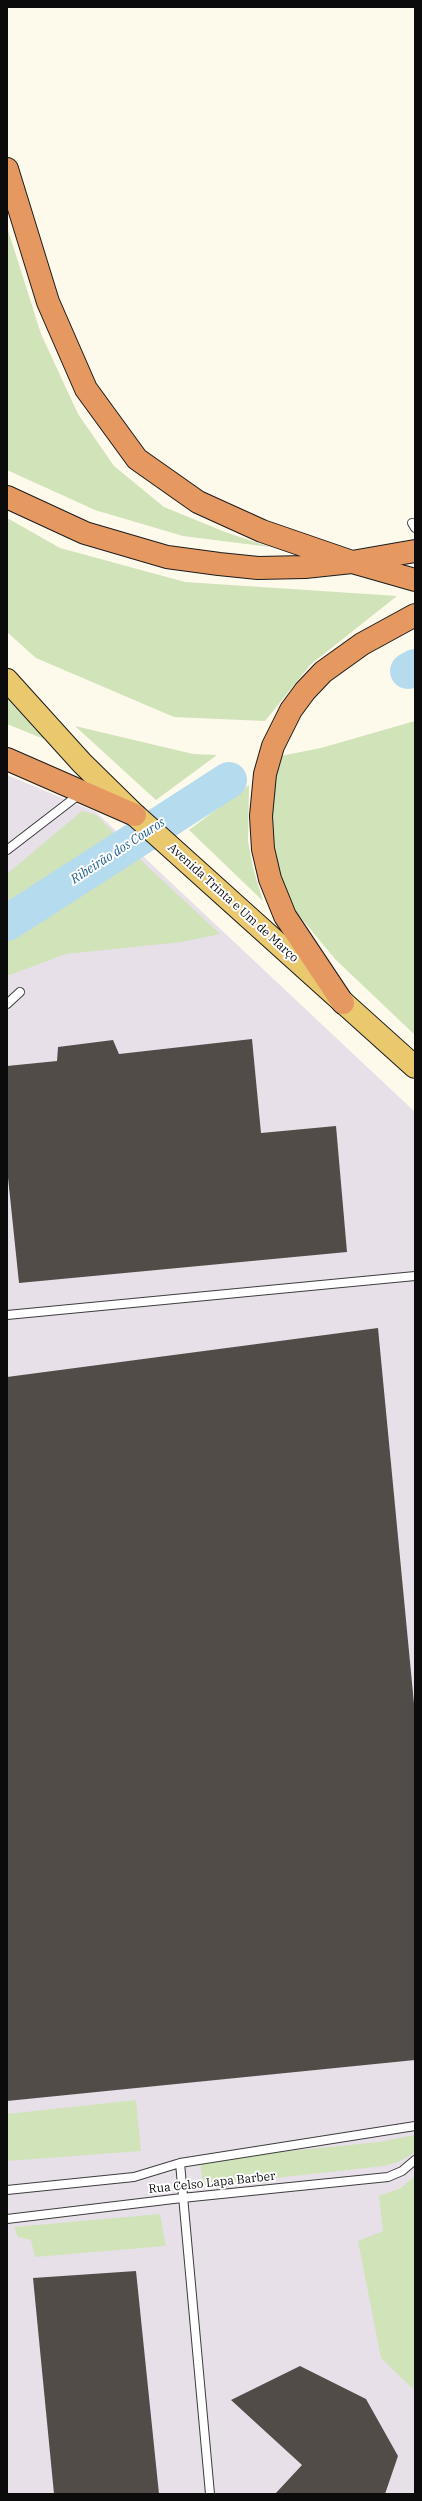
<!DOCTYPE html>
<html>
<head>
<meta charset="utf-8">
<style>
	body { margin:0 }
	#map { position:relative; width:422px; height:2501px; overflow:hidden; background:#fdf9eb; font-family:"IBM Plex Serif",serif }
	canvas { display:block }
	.frame { position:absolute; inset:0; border:8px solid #0b0b0b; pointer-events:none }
</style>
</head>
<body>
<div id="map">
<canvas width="422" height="2501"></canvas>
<div class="frame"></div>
</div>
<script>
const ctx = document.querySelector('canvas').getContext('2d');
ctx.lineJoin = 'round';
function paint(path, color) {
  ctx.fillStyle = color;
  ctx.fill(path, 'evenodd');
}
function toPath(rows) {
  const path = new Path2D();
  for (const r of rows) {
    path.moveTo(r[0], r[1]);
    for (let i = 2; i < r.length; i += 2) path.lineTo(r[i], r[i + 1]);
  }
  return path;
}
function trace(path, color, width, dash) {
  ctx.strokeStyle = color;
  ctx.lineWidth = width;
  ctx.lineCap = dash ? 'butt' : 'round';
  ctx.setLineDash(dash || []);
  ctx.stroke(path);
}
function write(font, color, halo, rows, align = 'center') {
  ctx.font = font + ' "IBM Plex Serif",serif';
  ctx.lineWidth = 4;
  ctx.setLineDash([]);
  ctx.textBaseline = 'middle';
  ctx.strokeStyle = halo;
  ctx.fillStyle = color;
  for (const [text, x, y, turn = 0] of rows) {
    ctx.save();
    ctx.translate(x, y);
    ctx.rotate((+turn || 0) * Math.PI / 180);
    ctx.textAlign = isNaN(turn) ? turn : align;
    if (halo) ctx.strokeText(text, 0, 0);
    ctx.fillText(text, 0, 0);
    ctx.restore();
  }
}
paint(toPath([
	[7,775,96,812,415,1112,415,2494,7,2494]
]), '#e8e0e9');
paint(toPath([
	[7,227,41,334,78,414,114,466,164,507,225,532,270,547,183,536,95,510,7,470],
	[7,518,60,548,185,582,397,596,310,665,265,721,174,717,36,658,7,632],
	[7,695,54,743,7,724],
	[415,721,415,1035,336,960,296,912,275,866,270,815,272,782,281,756,321,748],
	[75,726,193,754,217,755,156,800],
	[249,785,248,841,253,868,263,901,189,830],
	[82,811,96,815,122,841,7,916,7,874],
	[130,850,220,934,182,942,66,954,7,976,7,933],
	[136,2100,141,2151,7,2161,7,2114],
	[415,2135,415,2150,412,2154,398,2162,384,2166,203,2186,200,2160,379,2142],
	[415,2176,415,2371,413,2389,381,2358,358,2241,383,2231,379,2196,401,2188],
	[160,2214,166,2246,35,2257,31,2240,18,2237,14,2227]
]), '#d0e3b9');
trace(toPath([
	[408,671,415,667],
	[7,923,229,780]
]), '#b5dbef', 36);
paint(toPath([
	[252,1039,261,1133,336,1126,347,1252,19,1283,7,1168,7,1066,57,1061,58,1047,113,1040,119,1054],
	[378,1328,415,1714,415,2060,7,2101,7,1377],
	[136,2271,159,2494,54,2494,33,2278],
	[300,2366,366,2399,398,2456,385,2494,275,2494,302,2465,231,2400]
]), '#524c49');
const lane = toPath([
	[412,523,415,528],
	[7,850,81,793],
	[7,1004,20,992],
	[7,1315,415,1276],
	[180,2163,210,2494],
	[7,2190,134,2177,180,2163,415,2126],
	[7,2219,182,2198,388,2177,402,2171,415,2160]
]);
const primary = toPath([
	[7,680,82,763,135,815,415,1067]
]);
const highway = toPath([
	[7,169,48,302,86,389,137,459,198,502,262,531,352,562,415,580],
	[7,497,85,533,167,557,219,564,258,568,305,567,352,562,415,551],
	[7,759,135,815],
	[343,1003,285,916,270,879,263,849,261,816,265,774,273,746,291,710,305,691,323,672,362,644,415,615]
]);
trace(lane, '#3e3e3e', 10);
trace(primary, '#1c1c1c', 24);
trace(highway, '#1c1c1c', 24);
trace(lane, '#fff', 8);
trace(primary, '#eac86e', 22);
trace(highway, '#e59961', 22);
write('12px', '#0b0b0b', '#fff', [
	["Avenida Trinta e Um de Março",233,903,42],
	["Rua Celso Lapa Barber",212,2183,-6]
]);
write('italic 13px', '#22638f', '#fff', [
	["Ribeirão dos Couros",118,851,-33]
]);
</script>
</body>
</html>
